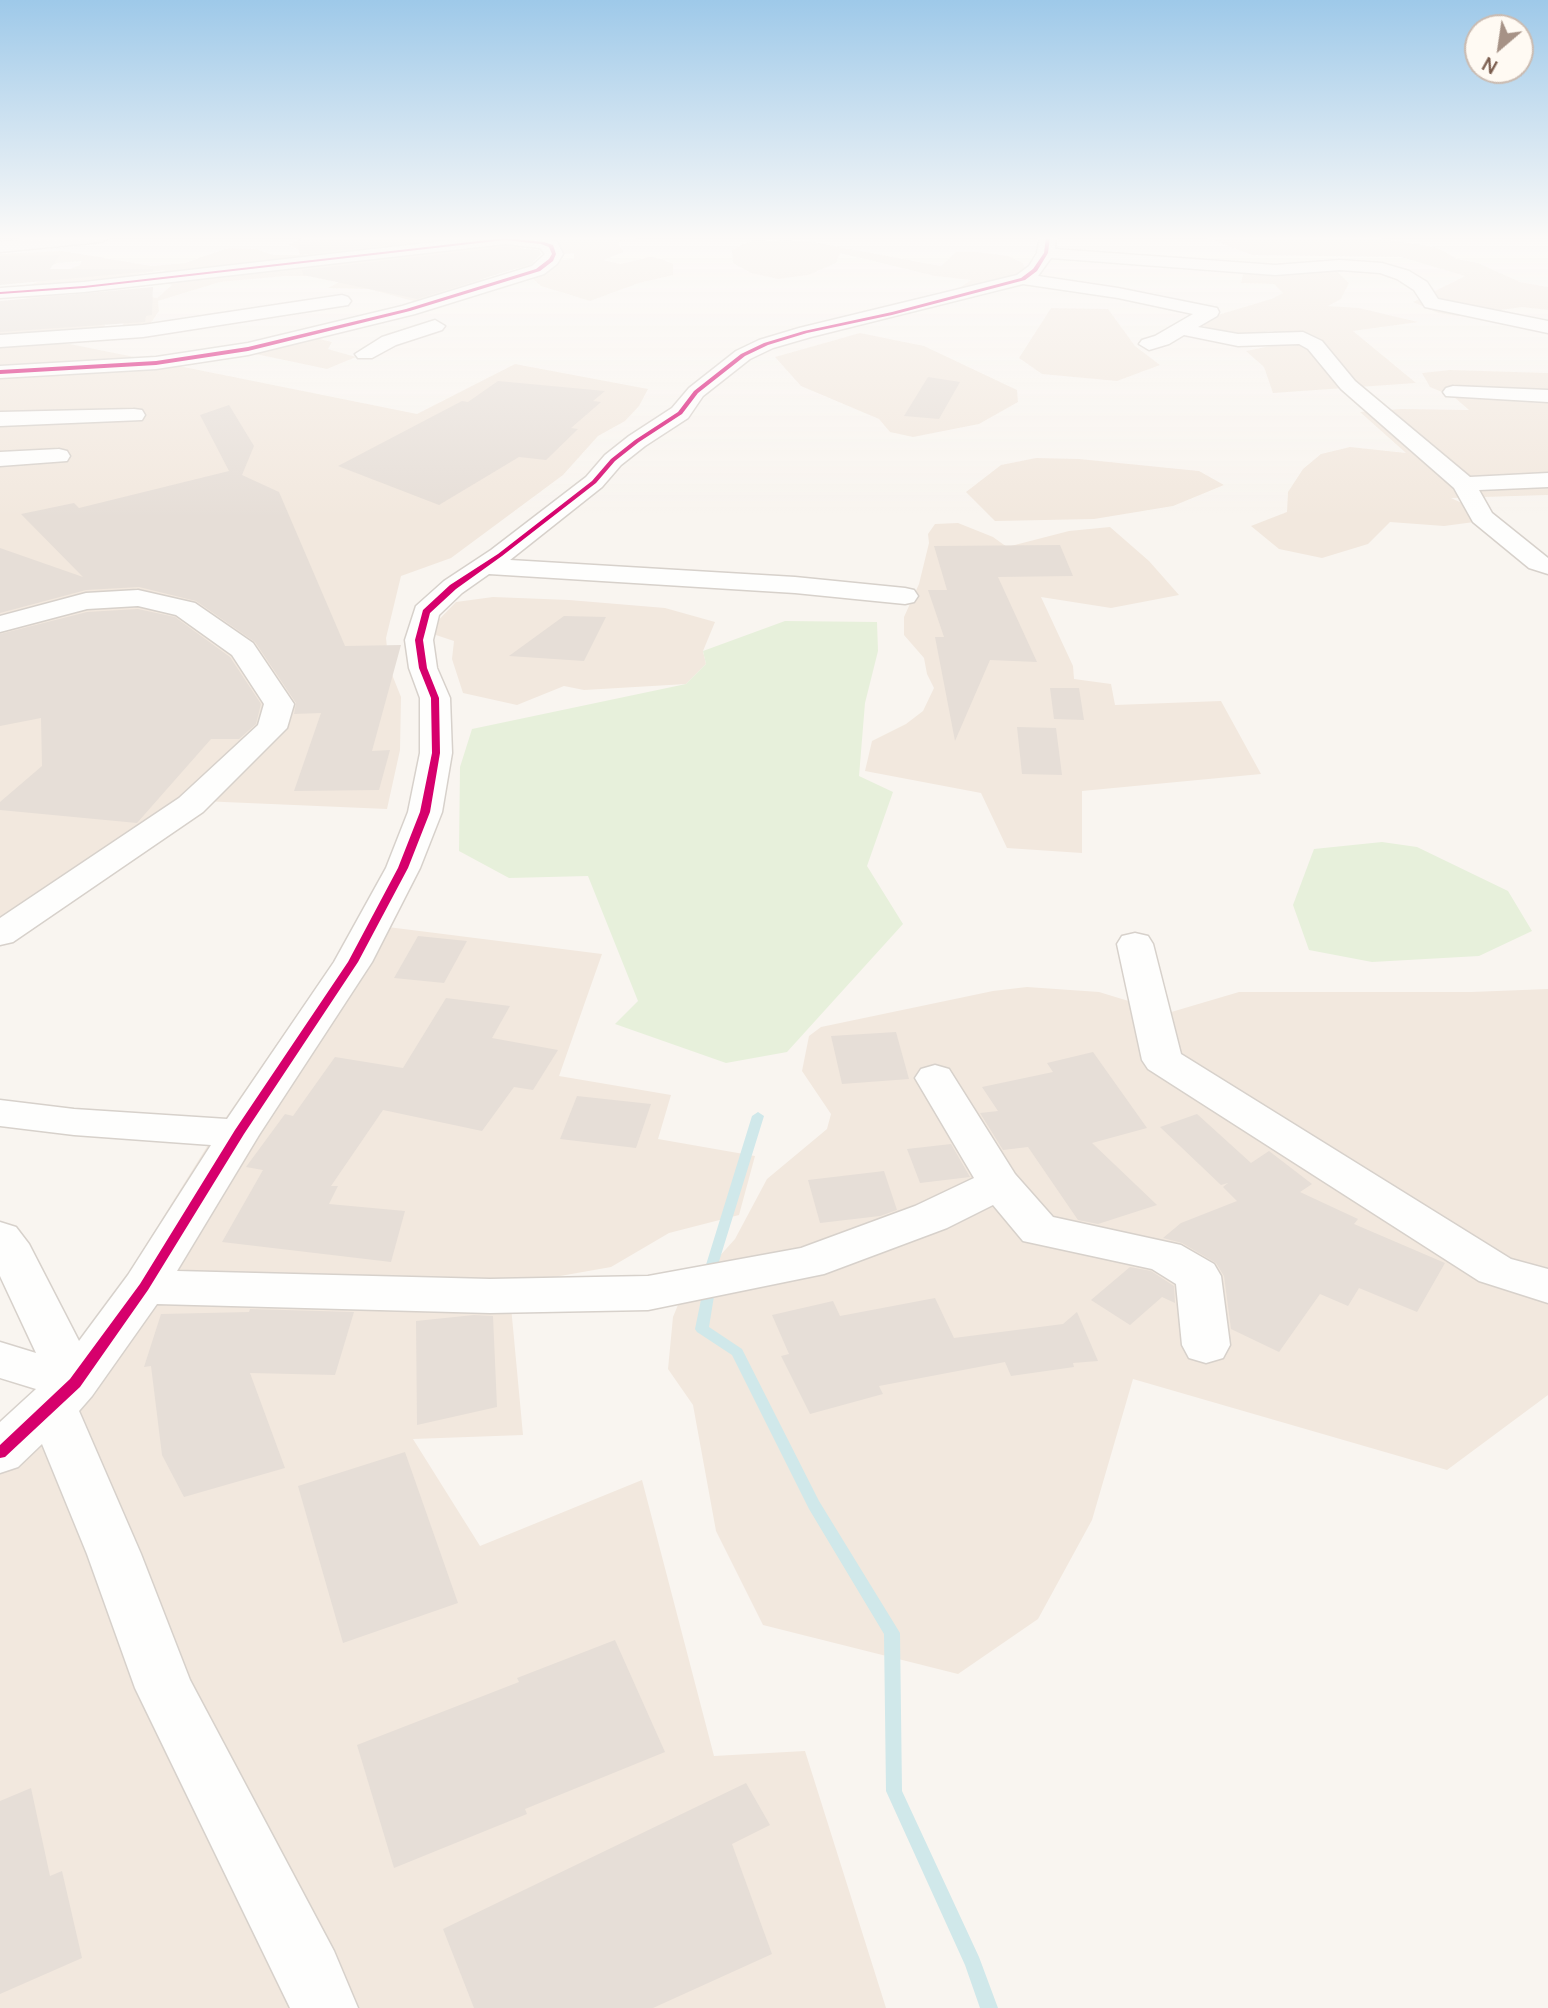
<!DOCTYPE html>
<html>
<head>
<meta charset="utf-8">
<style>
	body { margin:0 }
	#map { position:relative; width:1548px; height:2008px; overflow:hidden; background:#f9f5f0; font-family:Manrope,sans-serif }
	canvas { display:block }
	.north { position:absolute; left:1464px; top:14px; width:70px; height:70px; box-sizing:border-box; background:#fffaf3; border:2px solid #cabbb1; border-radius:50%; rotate:209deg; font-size:19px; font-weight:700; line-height:28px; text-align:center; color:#7a5c4d }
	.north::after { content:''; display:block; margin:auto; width:24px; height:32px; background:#a69286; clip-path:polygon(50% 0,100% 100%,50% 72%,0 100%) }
</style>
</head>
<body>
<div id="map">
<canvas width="1548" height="2008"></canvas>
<div class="north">N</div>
</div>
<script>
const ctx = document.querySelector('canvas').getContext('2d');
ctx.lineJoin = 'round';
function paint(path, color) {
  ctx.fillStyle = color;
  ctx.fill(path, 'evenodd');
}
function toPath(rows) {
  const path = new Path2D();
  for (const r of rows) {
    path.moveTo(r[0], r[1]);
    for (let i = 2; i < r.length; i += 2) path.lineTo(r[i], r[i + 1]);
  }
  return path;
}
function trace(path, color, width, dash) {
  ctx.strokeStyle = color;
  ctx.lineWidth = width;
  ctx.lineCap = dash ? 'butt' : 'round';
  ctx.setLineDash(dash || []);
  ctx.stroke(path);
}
paint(toPath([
	[304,237,643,237,621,241,618,243,623,252,604,260,620,264,650,257,662,259,673,264,673,275,639,283,590,301,541,286,520,268,488,273,465,274,490,280,417,302,368,289,328,288,343,280,319,276,286,276,220,282,158,301,159,311,146,330,106,333,107,327,122,326,138,295,157,298,172,285,158,281,165,270,138,274,126,280,75,285,60,298,20,298,32,284,80,265,82,261,58,263,34,273,0,277,0,254,62,251,152,266,185,263,228,248,256,249,273,255,309,255,289,245],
	[536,240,547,255,574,253,574,259,520,263,520,248,524,243],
	[1372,237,1438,248,1457,259,1478,263,1520,282,1548,287,1548,310,1522,307,1458,316,1438,313,1413,302,1465,276,1401,257,1252,255,1208,238],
	[753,240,806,241,941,266,956,252,976,252,1008,256,1023,263,1025,268,1023,274,954,291,971,280,935,276,840,253,836,263,808,275,778,279,751,273,733,263,732,250],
	[1244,269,1337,271,1349,283,1341,299,1328,306,1359,308,1418,322,1353,331,1416,383,1273,393,1264,367,1246,351,1290,342,1272,331,1232,336,1213,333,1198,321,1271,299,1283,293,1274,284,1241,283],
	[1051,308,1108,309,1135,346,1160,365,1117,381,1042,374,1019,358],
	[0,320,105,325,104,333,40,338,417,414,515,364,648,389,639,406,625,421,598,436,563,475,451,558,401,576,386,638,389,667,401,697,400,750,387,809,178,800,0,923],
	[860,333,924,346,1017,390,1018,402,979,424,913,437,890,432,879,419,801,386,775,357],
	[311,337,332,342,328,349,356,357,327,369,251,353],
	[1450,370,1548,373,1548,495,1451,498,1497,519,1444,526,1390,522,1368,544,1322,558,1279,549,1251,526,1287,512,1288,492,1303,469,1321,454,1350,447,1406,453,1360,412,1401,409,1469,410,1454,397,1430,387,1422,373],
	[1036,458,1079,459,1199,471,1224,485,1173,506,1094,519,995,521,966,492,1001,465],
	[958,523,993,537,1007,547,1069,531,1110,527,1149,561,1179,595,1111,608,1041,597,1073,666,1074,679,1111,684,1115,705,1221,701,1261,774,1082,791,1082,853,1007,848,981,793,865,771,872,741,906,724,923,711,934,688,927,674,924,658,904,635,904,617,919,584,929,543,928,534,935,524],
	[493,597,569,600,665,608,715,622,703,651,706,664,686,684,584,690,564,686,517,705,463,693,452,659,454,641,427,632,456,602],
	[356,923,602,954,559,1076,671,1095,658,1139,755,1156,739,1215,669,1233,611,1267,509,1285,523,1435,413,1439,480,1546,642,1480,714,1756,805,1751,886,2008,0,2008,0,1426,50,1379,122,1283,218,1129,335,959],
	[1027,987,1099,992,1168,1013,1239,992,1471,992,1548,989,1548,1395,1447,1470,1133,1379,1092,1520,1038,1619,958,1674,763,1625,716,1531,693,1405,668,1369,673,1317,680,1300,735,1239,767,1179,827,1129,831,1114,802,1071,809,1036,821,1027,993,991]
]), '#f2e8de');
paint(toPath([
	[785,621,877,622,878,651,865,703,859,776,893,792,867,866,903,924,787,1052,726,1063,615,1024,638,1001,588,876,509,878,459,851,460,767,472,729,686,684,706,664,703,651],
	[1382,842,1417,847,1508,891,1532,931,1479,956,1372,962,1309,950,1293,905,1314,849]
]), '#e7f0db');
paint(toPath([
	[758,1112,764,1116,717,1268,715,1271,707,1271,705,1268,752,1116,758,1112],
	[709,1285,714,1287,715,1290,709,1327,742,1349,819,1501,900,1633,902,1791,979,1957,998,2008,980,2008,965,1965,886,1791,884,1634,809,1509,732,1355,697,1332,695,1329,703,1290,704,1287,709,1285]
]), '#d0e8ea');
paint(toPath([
	[376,237,456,237,300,255,298,245,310,244,310,241],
	[505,247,539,250,541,254,531,264,417,299,303,275,302,270],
	[60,255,50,269,153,269,153,271,0,285,0,256],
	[153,287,152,315,146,316,145,322,0,332,0,301],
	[928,377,960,382,939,419,904,416],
	[498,381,605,391,593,401,601,402,571,428,578,429,546,460,519,457,439,505,338,466,462,401,468,402],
	[229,405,254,446,242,475,279,492,345,646,401,645,372,751,390,750,379,790,294,791,321,713,294,714,296,703,255,642,196,601,139,587,86,590,0,613,0,548,83,577,21,514,74,503,79,508,229,471,200,415],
	[1060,545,1073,576,998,577,1037,662,990,660,955,741,935,637,944,637,928,590,947,590,934,546],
	[138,609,175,617,230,657,261,704,256,724,239,739,211,739,137,823,0,810,0,802,42,766,41,718,0,726,0,634,87,612],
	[564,616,606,617,584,661,509,656],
	[1050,688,1079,688,1084,720,1054,719],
	[1017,727,1056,728,1062,775,1022,774],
	[418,936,467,941,444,983,394,978],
	[446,998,510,1006,492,1038,558,1050,533,1090,514,1087,482,1131,383,1110,331,1186,338,1186,329,1204,405,1211,391,1262,222,1242,263,1170,246,1167,285,1114,293,1116,335,1057,403,1068],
	[896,1032,909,1079,842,1084,831,1036],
	[1093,1052,1147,1128,1092,1143,1157,1205,1098,1224,1078,1220,1028,1147,1003,1150,980,1113,998,1111,982,1087,1053,1072,1047,1063],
	[577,1096,651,1104,636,1148,560,1139],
	[1197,1114,1251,1163,1269,1151,1312,1184,1300,1192,1358,1219,1354,1224,1445,1263,1417,1312,1359,1288,1348,1306,1320,1294,1279,1352,1231,1329,1224,1276,1216,1263,1182,1243,1163,1238,1181,1223,1237,1201,1223,1187,1228,1183,1221,1185,1160,1127],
	[951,1144,970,1177,920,1183,907,1149],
	[884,1171,897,1210,880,1216,820,1223,808,1180],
	[1130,1267,1151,1271,1174,1286,1175,1303,1162,1297,1130,1325,1091,1300],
	[935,1298,954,1338,1063,1324,1077,1312,1098,1361,1073,1363,1074,1367,1011,1376,1005,1362,879,1386,883,1394,810,1414,781,1356,789,1354,772,1315,833,1301,840,1316],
	[250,1309,354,1312,335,1375,250,1373,285,1468,184,1497,162,1455,151,1366,144,1367,161,1314,249,1312],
	[474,1315,493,1316,497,1407,417,1425,416,1321],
	[405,1452,458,1603,343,1643,298,1486],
	[615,1640,665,1752,525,1809,527,1814,394,1868,357,1745,519,1682,517,1678],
	[746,1783,770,1825,732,1844,772,1954,653,2008,474,2008,443,1929],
	[31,1788,50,1876,62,1871,82,1958,0,1994,0,1801]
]), '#e6ded7');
const street = toPath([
	[51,237,109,237,101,242,0,252,0,242,51,237],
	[479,237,542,238,557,242,563,254,557,264,544,274,415,314,248,355,156,369,0,378,0,366,156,357,248,343,402,306,532,266,545,254,540,248,505,244,84,292,0,298,0,288,84,282,479,237],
	[1040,237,1056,237,1055,249,1275,265,1340,260,1382,263,1409,271,1427,282,1438,299,1548,321,1548,333,1425,307,1414,290,1397,279,1380,273,1340,270,1275,275,1051,258,1038,276,1118,288,1217,308,1219,312,1217,316,1198,327,1238,334,1303,332,1322,341,1355,381,1470,477,1548,473,1548,487,1479,490,1492,513,1548,558,1548,574,1529,568,1473,522,1454,488,1341,389,1308,349,1299,344,1238,346,1184,335,1169,344,1149,350,1139,344,1142,340,1155,336,1193,314,1118,298,1023,284,811,337,773,348,750,359,703,396,688,418,645,446,621,465,602,487,510,560,795,577,905,588,914,590,918,596,914,602,905,604,795,593,489,574,462,593,439,615,433,640,437,668,450,698,452,753,442,812,420,868,372,962,259,1135,177,1271,490,1279,648,1276,801,1248,915,1206,974,1178,915,1078,921,1069,935,1065,949,1069,1015,1174,1053,1217,1181,1245,1214,1264,1221,1276,1230,1345,1223,1358,1206,1363,1189,1358,1182,1345,1176,1284,1152,1269,1023,1241,993,1205,947,1228,824,1274,648,1310,490,1313,157,1304,92,1396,79,1411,141,1554,190,1680,334,1951,358,2008,290,2008,135,1688,87,1554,42,1444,18,1467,0,1473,0,1422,36,1389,0,1378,0,1342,36,1353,0,1276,0,1222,16,1227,29,1244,79,1341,128,1275,211,1145,74,1135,0,1126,0,1100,74,1109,227,1119,334,962,386,868,408,812,420,753,420,698,409,668,405,640,416,606,444,581,491,550,586,477,605,455,629,436,672,408,689,388,736,351,759,340,799,328,1017,275,1029,266,1037,253,1040,237],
	[342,295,348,297,351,301,348,305,143,337,0,347,0,335,143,325,342,295],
	[435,320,445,326,442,330,396,345,372,358,358,358,355,354,382,337,435,320],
	[1453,386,1548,390,1548,402,1446,396,1443,392,1446,388,1453,386],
	[134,409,142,410,145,415,142,420,0,426,0,412,134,409],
	[59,449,67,451,70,456,67,461,0,466,0,452,59,449],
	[138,590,195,603,253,643,294,704,287,728,203,812,13,942,0,945,0,918,179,798,258,725,264,704,232,655,176,615,138,606,87,609,0,632,0,616,86,593,138,590],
	[1135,933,1148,936,1153,944,1181,1054,1511,1259,1548,1269,1548,1303,1479,1281,1148,1069,1142,1060,1117,944,1122,936,1135,933]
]);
trace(street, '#d7d1cb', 3);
paint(street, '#fefefd');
paint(toPath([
	[1046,237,1050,237,1048,253,1037,271,1025,280,892,315,807,333,768,345,745,356,698,393,682,414,639,442,615,461,596,483,502,556,456,589,430,613,423,640,427,668,439,698,440,753,430,812,408,868,358,962,244,1134,148,1290,80,1387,5,1457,0,1458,0,1445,70,1379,140,1284,235,1130,348,962,398,868,420,812,432,753,431,698,419,668,415,640,423,610,450,585,498,554,592,481,611,459,635,440,678,412,694,391,741,354,764,343,804,331,892,312,1021,278,1033,269,1044,253,1046,237],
	[505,238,544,242,553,245,556,254,553,261,540,271,410,311,248,351,156,365,0,374,0,370,156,361,248,347,406,309,536,269,549,259,552,254,549,247,541,244,505,240,84,288,0,294,0,292,84,286,505,238]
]), '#d6006c');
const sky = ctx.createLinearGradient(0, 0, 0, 518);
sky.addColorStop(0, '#9ec9e9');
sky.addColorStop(0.46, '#fcfaf8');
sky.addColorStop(1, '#fcfaf800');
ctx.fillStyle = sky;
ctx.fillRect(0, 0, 1548, 518);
</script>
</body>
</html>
